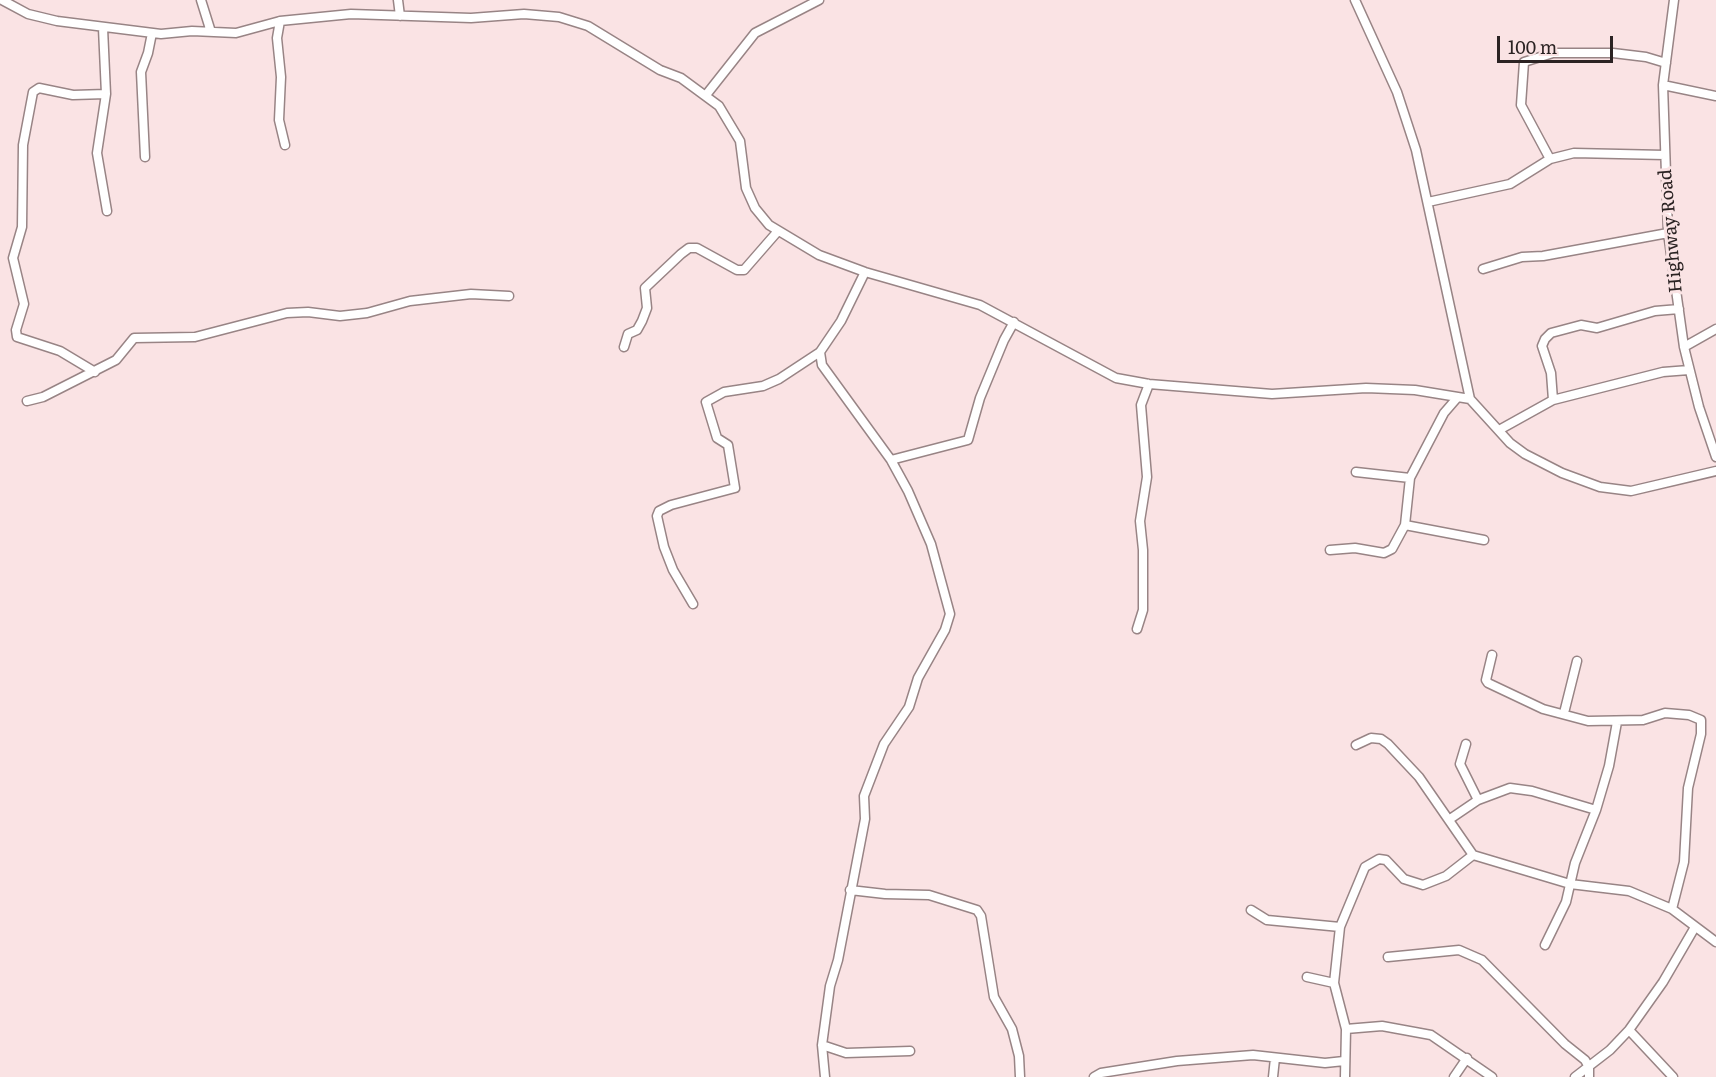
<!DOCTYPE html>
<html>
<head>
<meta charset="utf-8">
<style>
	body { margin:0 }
	#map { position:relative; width:1716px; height:1077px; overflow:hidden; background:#fae3e4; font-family:Literata,serif }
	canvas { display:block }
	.scale { position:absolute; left:1497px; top:36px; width:116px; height:27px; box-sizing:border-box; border:3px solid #2b2323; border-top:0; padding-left:8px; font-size:18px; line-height:21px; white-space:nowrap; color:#2b2323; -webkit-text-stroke:4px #fae3e4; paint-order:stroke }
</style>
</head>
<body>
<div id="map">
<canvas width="1716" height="1077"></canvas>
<div class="scale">100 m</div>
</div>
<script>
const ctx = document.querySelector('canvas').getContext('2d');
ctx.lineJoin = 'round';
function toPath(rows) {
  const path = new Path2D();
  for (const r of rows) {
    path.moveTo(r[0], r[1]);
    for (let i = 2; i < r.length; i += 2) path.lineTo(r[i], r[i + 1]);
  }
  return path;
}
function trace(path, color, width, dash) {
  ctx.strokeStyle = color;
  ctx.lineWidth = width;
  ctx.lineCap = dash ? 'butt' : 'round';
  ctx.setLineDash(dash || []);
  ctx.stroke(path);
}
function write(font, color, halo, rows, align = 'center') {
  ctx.font = font + ' Literata,serif';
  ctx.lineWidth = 6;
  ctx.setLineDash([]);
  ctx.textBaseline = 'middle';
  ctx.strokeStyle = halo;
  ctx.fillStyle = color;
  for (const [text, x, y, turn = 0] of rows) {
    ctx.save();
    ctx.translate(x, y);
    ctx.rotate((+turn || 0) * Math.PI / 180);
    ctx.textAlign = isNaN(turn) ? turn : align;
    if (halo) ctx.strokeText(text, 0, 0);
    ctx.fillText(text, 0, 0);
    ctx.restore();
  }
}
const minor = toPath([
	[2,0,28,14,57,21,161,34,192,31,236,33,280,21,351,14,471,18,524,14,559,17,588,26,660,70,681,78,719,106,740,141,746,188,755,208,769,225,819,255,865,272,980,305,1116,378,1149,384,1272,394,1366,388,1415,390,1470,399],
	[201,0,211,32],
	[398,0,400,16],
	[1355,0,1397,92,1416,150,1470,399,1510,443,1525,454,1562,473,1600,487,1631,491,1716,471],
	[1674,0,1663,85,1668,233,1684,347,1699,407,1716,457],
	[280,21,277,38,281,77,279,120,285,145],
	[103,28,106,94,97,153,107,211],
	[1663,85,1716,96],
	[706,95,755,33,819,0],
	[145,157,141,72,148,53,152,33],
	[1550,159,1521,105,1524,62,1553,53,1613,53,1646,57,1666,63],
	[1428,202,1510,184,1550,159,1574,153,1665,155],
	[1483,269,1522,257,1543,256,1668,233],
	[624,347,628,334,637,330,642,321,647,308,645,288,681,254,689,248,697,248,737,270,744,270,778,231],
	[1684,347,1716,329],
	[95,372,60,351,17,337,16,330,24,304,13,258,22,227,23,145,33,92,39,88,73,95,106,94],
	[1553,400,1551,373,1542,346,1545,339,1551,333,1581,325,1597,328,1655,311,1679,309],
	[27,401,43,397,116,360,134,338,195,337,287,313,308,312,340,316,367,313,410,301,471,294,509,296],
	[1499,430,1553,400,1663,372,1689,370],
	[891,460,968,440,980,398,1004,340,1014,322],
	[1356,472,1410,478],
	[1405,525,1484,540],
	[1330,550,1355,548,1384,553,1392,549,1405,525,1410,478,1444,413,1457,398],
	[693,604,673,570,664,547,657,516,659,511,671,505,735,488,728,445,717,438,706,402,724,392,763,386,779,379,820,352],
	[1137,629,1143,610,1143,550,1140,521,1147,477,1141,405,1149,384],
	[1492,655,1486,680,1488,683,1543,709,1588,721,1643,720,1665,713,1689,715,1701,720,1701,734,1688,788,1684,862,1672,909],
	[1564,713,1577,661],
	[1466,744,1460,764,1478,800],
	[1356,745,1371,738,1381,739,1388,744,1419,777,1473,855,1570,884,1629,891,1672,909,1716,942],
	[1450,819,1478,800,1510,788,1532,791,1596,810],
	[850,890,885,894,929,895,977,910,981,916,994,997,1012,1029,1019,1056,1020,1077],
	[1251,910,1267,920,1340,927],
	[1545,945,1566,902,1575,863,1596,810,1609,766,1617,722],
	[1388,957,1459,950,1482,960,1565,1044,1585,1060,1589,1067,1589,1077],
	[1307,977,1334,983],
	[1346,1029,1382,1026,1431,1035,1492,1077],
	[1629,1030,1673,1077],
	[822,1045,846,1053,910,1051],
	[825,1077,822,1045,830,986,838,960,865,819,864,796,884,744,909,707,918,678,945,630,950,614,931,544,908,491,891,460,822,365,820,352,841,321,865,272],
	[1094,1077,1101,1073,1177,1061,1253,1055,1325,1063,1344,1061],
	[1273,1077,1275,1058],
	[1345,1077,1346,1029,1334,983,1340,927,1365,867,1379,859,1386,860,1404,879,1423,885,1446,876,1473,855],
	[1454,1077,1467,1058],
	[1575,1077,1610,1050,1629,1030,1663,982,1695,927]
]);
trace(minor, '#988485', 11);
trace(minor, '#fff', 8);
write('18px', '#2b2323', '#fae3e4', [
	["Highway Road",1671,231,-95]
]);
</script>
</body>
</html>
